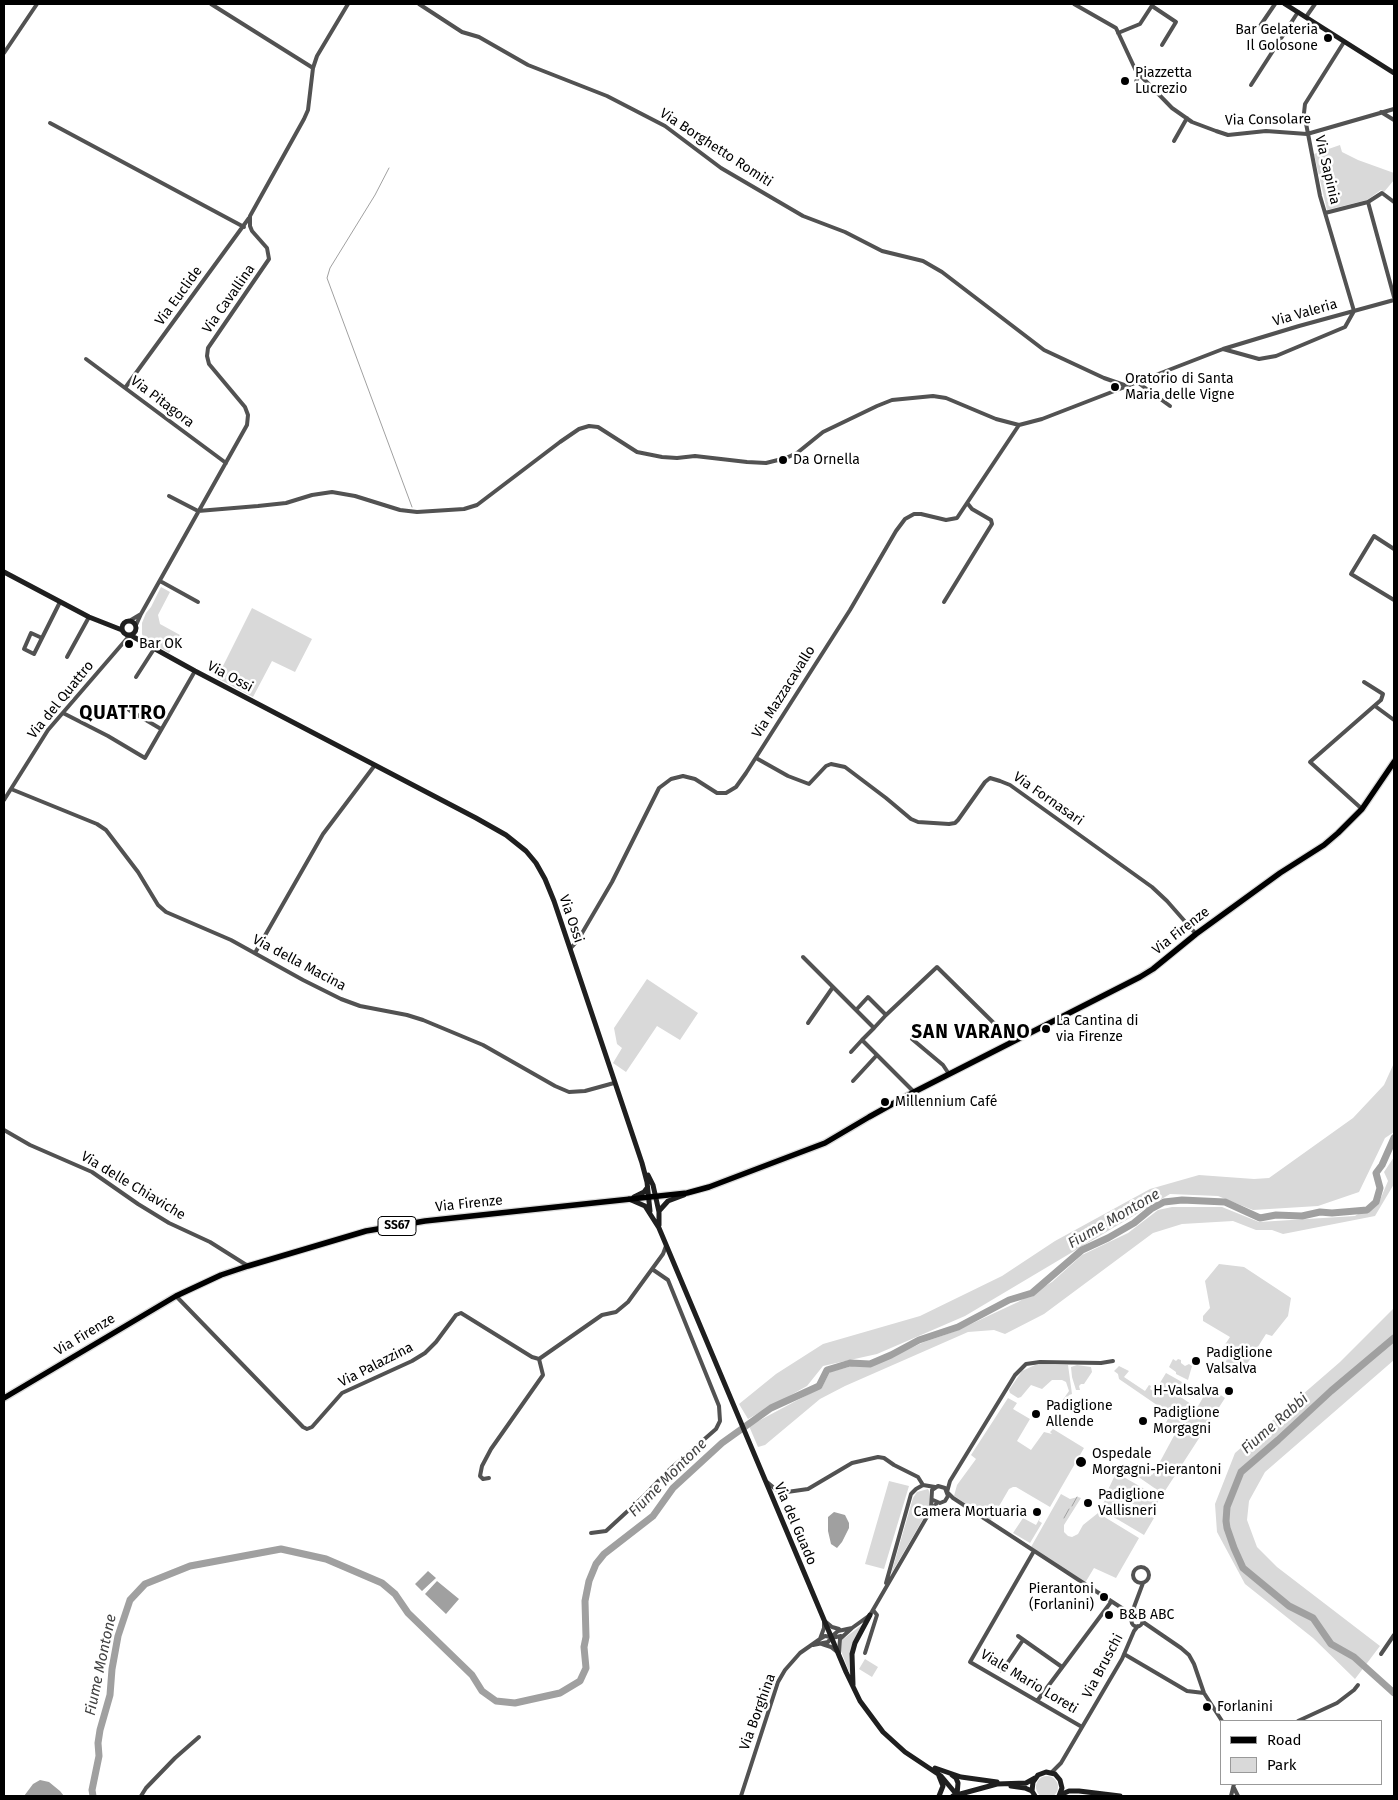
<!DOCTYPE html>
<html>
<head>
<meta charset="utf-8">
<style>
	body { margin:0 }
	#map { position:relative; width:1398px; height:1800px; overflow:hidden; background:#fff; font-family:"Fira Sans",sans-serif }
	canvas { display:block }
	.frame { position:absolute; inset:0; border:5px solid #000; pointer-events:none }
	.legend { position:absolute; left:1220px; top:1720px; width:162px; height:65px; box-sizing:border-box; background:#fff; border:1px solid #999; margin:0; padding:6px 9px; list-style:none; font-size:15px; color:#000 }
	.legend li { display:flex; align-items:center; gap:10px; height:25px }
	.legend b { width:25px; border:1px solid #999 }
</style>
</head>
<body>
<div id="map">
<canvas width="1398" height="1800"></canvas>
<div class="frame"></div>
<ul class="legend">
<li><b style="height:6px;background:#000"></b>Road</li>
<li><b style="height:14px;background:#d9d9d9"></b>Park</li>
</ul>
</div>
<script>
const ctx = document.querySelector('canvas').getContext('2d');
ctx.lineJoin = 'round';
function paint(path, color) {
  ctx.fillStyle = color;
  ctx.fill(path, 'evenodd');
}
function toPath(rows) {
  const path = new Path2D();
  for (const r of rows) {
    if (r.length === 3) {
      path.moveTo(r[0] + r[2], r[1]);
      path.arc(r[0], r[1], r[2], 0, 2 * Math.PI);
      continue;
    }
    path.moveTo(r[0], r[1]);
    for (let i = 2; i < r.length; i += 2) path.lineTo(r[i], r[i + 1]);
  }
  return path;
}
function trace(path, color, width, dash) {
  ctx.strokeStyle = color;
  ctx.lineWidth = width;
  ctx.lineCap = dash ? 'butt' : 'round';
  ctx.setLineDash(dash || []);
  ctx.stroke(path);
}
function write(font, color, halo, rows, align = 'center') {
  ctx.font = font + ' "Fira Sans",sans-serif';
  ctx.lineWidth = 5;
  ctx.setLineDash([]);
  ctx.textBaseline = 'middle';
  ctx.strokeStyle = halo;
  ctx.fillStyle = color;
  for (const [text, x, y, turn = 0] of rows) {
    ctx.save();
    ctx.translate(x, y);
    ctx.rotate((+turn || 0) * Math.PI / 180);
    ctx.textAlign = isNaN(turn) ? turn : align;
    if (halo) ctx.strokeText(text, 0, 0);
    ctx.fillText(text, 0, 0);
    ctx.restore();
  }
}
paint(toPath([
	[1340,145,1342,152,1358,160,1394,173,1394,180,1384,192,1381,190,1367,200,1327,210,1314,154],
	[161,587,170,592,158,615,160,624,180,635,169,653,144,638,142,634,142,623,146,613,151,607],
	[252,608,312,639,295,672,272,661,253,697,217,678],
	[647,979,698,1013,680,1040,657,1026,626,1072,613,1063,622,1048,617,1044,614,1028],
	[1394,1063,1394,1132,1385,1138,1359,1192,1318,1206,1253,1210,1218,1196,1170,1194,965,1316,877,1354,823,1366,807,1386,748,1419,739,1404,776,1374,823,1344,920,1316,1002,1276,1055,1241,1150,1189,1199,1175,1254,1179,1269,1178,1353,1118,1384,1085],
	[1394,1157,1394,1184,1375,1216,1283,1234,1272,1230,1256,1230,1233,1221,1182,1224,1153,1233,1044,1314,1005,1334,994,1330,968,1332,845,1386,820,1399,765,1445,758,1447,749,1426,822,1387,830,1372,852,1366,872,1366,924,1342,956,1331,1018,1302,1052,1282,1082,1255,1128,1233,1158,1210,1172,1207,1222,1207,1259,1222,1355,1216,1380,1200,1388,1181,1384,1172],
	[1219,1264,1244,1267,1291,1298,1288,1316,1272,1336,1266,1334,1242,1372,1226,1362,1228,1354,1222,1349,1230,1337,1203,1321,1203,1316,1210,1308,1205,1281],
	[1394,1308,1394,1360,1265,1472,1249,1501,1247,1520,1257,1547,1277,1567,1380,1646,1355,1679,1313,1638,1245,1584,1217,1532,1215,1504,1235,1453,1340,1362],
	[1173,1359,1176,1361,1178,1359,1181,1360,1181,1363,1185,1366,1189,1364,1192,1366,1188,1380,1176,1374,1176,1372,1169,1367],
	[1035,1365,1068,1365,1072,1394,1069,1395,1058,1413,1055,1411,1069,1391,1066,1382,1062,1380,1052,1380,1042,1389,1031,1385,1021,1397,1018,1398,1010,1393,1009,1390,1022,1371],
	[1077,1365,1091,1367,1092,1372,1084,1384,1081,1384,1079,1386,1080,1390,1076,1390,1072,1377,1071,1367],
	[1119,1366,1129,1371,1124,1377,1145,1391,1149,1385,1151,1386,1150,1389,1156,1393,1159,1387,1158,1386,1166,1373,1182,1382,1181,1385,1178,1384,1173,1392,1197,1408,1209,1387,1225,1398,1163,1494,1127,1469,1130,1466,1143,1475,1146,1471,1152,1475,1155,1471,1176,1432,1165,1425,1170,1414,1119,1379,1118,1374,1114,1371],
	[1008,1398,1017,1403,1013,1409,1030,1419,1017,1441,1031,1450,1044,1432,1052,1434,1050,1432,1053,1429,1084,1448,1050,1507,1016,1487,1013,1487,1009,1489,991,1520,954,1496,957,1485,976,1459,971,1455],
	[1115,1475,1120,1477,1122,1476,1160,1498,1151,1514,1108,1490],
	[889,1481,909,1486,884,1569,865,1564],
	[928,1489,929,1491,930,1507,891,1574,913,1498,917,1492],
	[1109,1493,1154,1518,1144,1535,1100,1509],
	[1061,1494,1070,1499,1078,1497,1081,1498,1064,1525,1064,1532,1068,1536,1072,1537,1078,1534,1083,1525,1098,1513,1139,1538,1116,1578,1094,1568,1085,1583,1031,1547],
	[1041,1516,1039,1521,1042,1523,1030,1543,1013,1533,1023,1518,1036,1525],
	[863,1624,850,1655,850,1674,841,1651,842,1640],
	[865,1659,878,1667,872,1677,859,1669],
	[1047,1787,11]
]), '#d9d9d9');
paint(toPath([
	[834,1512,845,1515,849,1523,849,1528,842,1542,837,1548,831,1544,828,1531,828,1517],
	[428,1571,436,1578,422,1591,415,1584],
	[437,1581,459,1599,446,1614,425,1594],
	[40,1780,49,1782,60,1791,64,1796,24,1796,33,1784]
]), '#a0a0a0');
trace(toPath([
	[389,168,375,195,330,268,327,278,412,507],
	[1072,1506,1077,1497],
	[1064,1518,1069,1509]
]), '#a0a0a0', 1);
trace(toPath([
	[1394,1338,1331,1391,1278,1440,1241,1472,1227,1507,1226,1521,1227,1528,1234,1548,1243,1568,1289,1606,1313,1618,1331,1644,1354,1657,1394,1693],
	[93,1796,92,1790,99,1756,98,1743,100,1730,110,1695,112,1669,118,1636,130,1600,145,1584,190,1566,281,1549,326,1559,382,1583,395,1594,408,1613,472,1675,482,1691,496,1701,515,1703,560,1693,580,1681,586,1668,584,1647,586,1637,585,1601,589,1581,596,1564,604,1554,653,1516,673,1488,722,1443,771,1408,819,1386,827,1370,850,1363,870,1364,891,1355,919,1340,958,1327,1009,1300,1032,1293,1082,1250,1108,1238,1134,1223,1151,1209,1164,1202,1182,1200,1225,1202,1260,1218,1276,1215,1302,1216,1320,1212,1332,1213,1367,1210,1376,1202,1380,1188,1376,1173,1382,1165,1394,1138]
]), '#a0a0a0', 7);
const primary = toPath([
	[4,1398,176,1296,221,1275,248,1266,366,1231,425,1221,687,1193,709,1187,825,1143,869,1117,914,1092,1140,977,1153,969,1196,934,1280,873,1324,845,1338,833,1362,809,1394,762]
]);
trace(primary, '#dbdbdb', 8);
trace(toPath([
	[211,4,313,68],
	[419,4,462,32,479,37,528,65,607,96,665,126,721,168,803,216,845,232,882,251,923,261,942,272,1044,350,1104,378,1127,386],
	[1074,4,1116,28,1136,71,1172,108,1192,122,1216,131,1228,135,1266,131,1307,134,1394,109],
	[1152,6,1176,22,1162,45],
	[1306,17,1315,4],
	[1260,26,1275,4],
	[1118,33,1140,24,1153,4],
	[4,53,37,4],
	[1136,82,1139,74],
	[1251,85,1298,12],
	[1381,112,1394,120],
	[50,123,244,227],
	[1174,141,1187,118],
	[1368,202,1382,193,1394,202],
	[1325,213,1368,202,1394,297],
	[1223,349,1259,359,1276,356,1345,327,1354,311,1320,196,1304,113,1305,104,1344,42],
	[86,359,226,463],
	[1137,382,1170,406],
	[125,388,249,218],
	[169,496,198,511,258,506,286,503,312,495,332,492,355,496,400,510,417,512,464,509,477,505,560,442,579,429,589,426,598,427,637,452,662,457,677,458,695,456,747,462,766,463,786,458,797,453,823,432,877,406,892,400,933,396,946,398,996,419,1019,425,1042,419,1223,349,1299,326,1394,300],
	[1394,549,1374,536,1351,574,1394,600],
	[160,581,198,602],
	[944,602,992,524,991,520,972,509,968,504],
	[131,620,141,614],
	[136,625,141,614,247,425,248,415,245,407,209,364,207,356,208,348,269,259,267,248,252,231,250,226,250,216,304,119,308,110,313,68,317,56,348,4],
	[42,638,31,633,24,649,34,654,60,602],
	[67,657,89,617],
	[136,677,154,649],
	[1375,706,1394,720],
	[129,710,161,729],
	[63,713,108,736,145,758,195,671],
	[756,758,788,776,809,784,826,766,831,764,845,767,886,798,911,819,918,822,949,824,955,823,958,820,985,782,990,778,1000,781,1010,785,1152,887,1167,901,1196,934],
	[11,789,97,824,106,830,138,872,158,905,166,912,231,940,303,980,341,999,360,1006,407,1015,423,1020,483,1045,555,1086,569,1092,585,1091,614,1083],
	[4,800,48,730,130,635],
	[1362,809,1310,762,1381,700,1383,694,1364,682],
	[570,949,578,940,612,882,659,788,671,779,683,776,695,779,717,793,726,793,736,787,746,773,850,610,896,531,905,519,914,514,921,514,946,520,957,518,1019,425],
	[255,953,323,834,375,765],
	[803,957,874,1028,862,1040],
	[856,1010,868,997,886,1015,874,1028],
	[886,1015,937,967,1012,1041],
	[808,1023,833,987],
	[912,1039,943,1065,949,1074],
	[851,1052,862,1040,914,1092],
	[853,1081,877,1055],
	[4,1130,30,1145,92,1172,138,1204,169,1223,210,1242,248,1266],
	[176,1296,303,1427,307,1429,312,1427,342,1393,412,1361,425,1353,436,1342,456,1315,461,1313,532,1357,539,1359,602,1315,616,1312,628,1302,663,1254,666,1246],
	[489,1478,483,1479,480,1476,482,1466,491,1449,543,1375,539,1359],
	[767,1482,780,1493,808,1489,852,1463,878,1457,884,1458,894,1465,918,1477,923,1485],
	[947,1492,950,1481,1015,1375,1026,1364,1040,1362,1101,1363,1113,1361],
	[947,1492,953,1498,1134,1616],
	[931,1509,932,1490,938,1486,945,1488,948,1496,945,1501,940,1503,933,1500],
	[591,1533,606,1531,644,1496,668,1471,716,1429,720,1421,719,1406,668,1280,652,1269],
	[1034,1551,970,1662,1082,1727],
	[1141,1575,8],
	[886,1583,911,1494,916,1489,923,1485,935,1487],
	[1137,1621,5.5],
	[1135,1616,1134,1607,1143,1583],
	[826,1622,832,1627,839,1629],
	[1143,1622,1181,1648,1189,1655,1194,1664,1204,1693,1222,1721],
	[1018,1636,1062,1667],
	[820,1639,824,1628,824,1622],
	[822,1644,831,1647,836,1651],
	[813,1645,828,1642,831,1638,841,1636],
	[839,1653,840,1639,852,1628,870,1615,931,1510,937,1503],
	[865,1653,877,1615,873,1610],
	[1124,1654,1187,1691,1204,1693],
	[1381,1654,1394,1635],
	[1002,1671,1023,1640],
	[1037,1701,1111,1602],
	[1298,1721,1337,1703,1354,1690,1358,1685],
	[1051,1773,1061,1763,1122,1659,1134,1631,1138,1626],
	[1234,1788,1238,1796],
	[141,1796,146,1788,175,1758,199,1737],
	[741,1796,778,1682,785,1670,800,1653,820,1639,825,1636,831,1637,838,1631,852,1628],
	[1231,1796,1234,1784]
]), '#525252', 4);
trace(toPath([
	[1285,4,1394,73],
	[4,572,89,617,122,630],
	[129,628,7],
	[130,635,195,671,476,818,506,835,526,851,536,863,545,879,554,901,642,1163,647,1182,650,1211],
	[648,1175,653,1185,659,1212,659,1225],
	[634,1197,644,1192,647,1188],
	[629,1199,645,1206,659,1228,846,1672,860,1701,883,1732,905,1752,941,1776,957,1795],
	[659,1211,668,1201,684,1195],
	[853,1685,852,1654,855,1643,870,1615],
	[935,1768,961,1777,997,1782],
	[952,1775,956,1778,958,1783,957,1795],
	[1011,1786,1025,1788,1032,1791],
	[1060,1795,1069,1791,1079,1791,1120,1796],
	[939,1796,943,1786,939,1776],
	[953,1796,997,1784,1026,1783,1035,1778],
	[1035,1796,1032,1791,1033,1782,1038,1775,1046,1772,1055,1774,1060,1780,1062,1788,1059,1796]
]), '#1f1f1f', 5);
trace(primary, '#000', 5.5);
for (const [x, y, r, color] of [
	[1328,38,5,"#000"],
	[1125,81,5,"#000"],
	[1115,387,5,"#000"],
	[783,460,5,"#000"],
	[129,644,5,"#000"],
	[1046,1029,5,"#000"],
	[885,1102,5,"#000"],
	[1196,1361,5,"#000"],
	[1229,1391,5,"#000"],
	[1036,1414,5,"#000"],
	[1143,1421,5,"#000"],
	[1081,1462,6,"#000"],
	[1088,1503,5,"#000"],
	[1037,1512,5,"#000"],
	[1104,1597,5,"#000"],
	[1109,1615,5,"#000"],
	[1207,1707,5,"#000"]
]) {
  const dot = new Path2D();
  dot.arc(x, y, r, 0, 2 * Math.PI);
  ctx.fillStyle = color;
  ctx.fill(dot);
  trace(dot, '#fff', 2);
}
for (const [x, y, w] of [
	[397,1226,38]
]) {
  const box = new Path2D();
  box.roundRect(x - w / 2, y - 9.5, w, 19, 4);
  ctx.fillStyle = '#fff';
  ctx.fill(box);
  trace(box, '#000', 1);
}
write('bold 12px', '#000', null, [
	["SS67",397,1226]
]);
write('14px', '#000', '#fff', [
	["Bar Gelateria",1318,30,"right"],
	["Il Golosone",1318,46,"right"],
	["Piazzetta",1135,73],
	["Lucrezio",1135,89],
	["Oratorio di Santa",1125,379],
	["Maria delle Vigne",1125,395],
	["Da Ornella",793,460],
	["Bar OK",139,644],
	["La Cantina di",1056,1021],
	["via Firenze",1056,1037],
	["Millennium Café",895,1102],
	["Padiglione",1206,1353],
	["Valsalva",1206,1369],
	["H-Valsalva",1219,1391,"right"],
	["Padiglione",1046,1406],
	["Allende",1046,1422],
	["Padiglione",1153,1413],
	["Morgagni",1153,1429],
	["Ospedale",1092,1454],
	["Morgagni-Pierantoni",1092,1470],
	["Padiglione",1098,1495],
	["Vallisneri",1098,1511],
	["Camera Mortuaria",1027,1512,"right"],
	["Pierantoni",1094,1589,"right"],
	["(Forlanini)",1094,1605,"right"],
	["B&B ABC",1119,1615],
	["Forlanini",1217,1707]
], 'left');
write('14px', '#000', '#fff', [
	["Via Consolare",1268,120,-1],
	["Via Borghetto Romiti",716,148,33],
	["Via Sapinia",1327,170,77],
	["Via Euclide",179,296,-54],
	["Via Cavallina",229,299,-55],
	["Via Valeria",1305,313,-16],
	["Via Pitagora",162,402,37],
	["Via Ossi",230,677,28],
	["Via Mazzacavallo",784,692,-58],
	["Via del Quattro",61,700,-51],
	["Via Fornasari",1048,799,35],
	["Via Ossi",571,919,71],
	["Via Firenze",1181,931,-38],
	["Via della Macina",299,963,28],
	["Via delle Chiaviche",133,1186,31],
	["Via Firenze",469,1204,-6],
	["Via Firenze",85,1335,-31],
	["Via Palazzina",376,1365,-27],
	["Via del Guado",795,1524,67],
	["Via Bruschi",1103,1666,-62],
	["Viale Mario Loreti",1029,1682,31],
	["Via Borghina",758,1712,-70]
]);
write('italic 15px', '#414141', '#fff', [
	["Fiume Montone",1114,1219,-30],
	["Fiume Rabbi",1275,1424,-41],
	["Fiume Montone",668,1478,-45],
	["Fiume Montone",101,1665,-78]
]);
ctx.letterSpacing = '1px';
write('bold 19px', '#000', '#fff', [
	["QUATTRO",123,714],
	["SAN VARANO",971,1033]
]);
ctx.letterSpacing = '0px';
</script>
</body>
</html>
